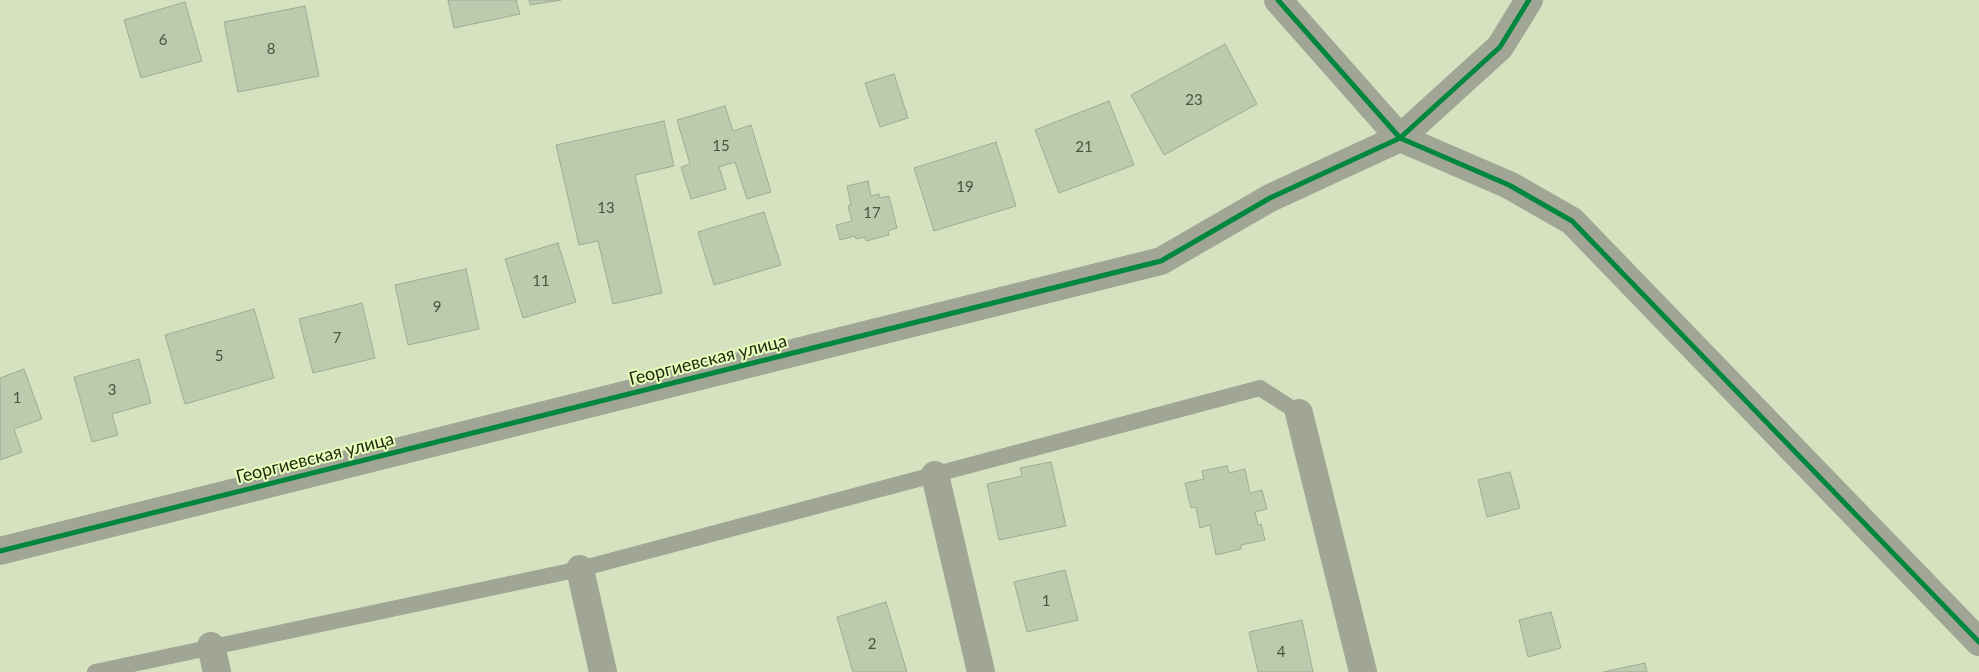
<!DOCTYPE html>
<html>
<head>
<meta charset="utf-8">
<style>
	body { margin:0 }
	canvas { display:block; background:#d6e2bf }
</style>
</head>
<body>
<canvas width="1979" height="672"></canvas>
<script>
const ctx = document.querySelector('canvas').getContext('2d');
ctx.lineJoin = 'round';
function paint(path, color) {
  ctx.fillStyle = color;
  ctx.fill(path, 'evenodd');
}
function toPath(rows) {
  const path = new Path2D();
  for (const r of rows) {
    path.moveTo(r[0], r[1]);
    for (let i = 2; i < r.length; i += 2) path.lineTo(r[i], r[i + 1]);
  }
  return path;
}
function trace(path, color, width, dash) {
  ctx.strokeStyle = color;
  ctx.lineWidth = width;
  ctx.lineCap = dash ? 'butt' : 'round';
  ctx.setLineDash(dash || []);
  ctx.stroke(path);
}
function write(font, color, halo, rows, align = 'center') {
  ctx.font = font + ' Lato,sans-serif';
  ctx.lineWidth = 4;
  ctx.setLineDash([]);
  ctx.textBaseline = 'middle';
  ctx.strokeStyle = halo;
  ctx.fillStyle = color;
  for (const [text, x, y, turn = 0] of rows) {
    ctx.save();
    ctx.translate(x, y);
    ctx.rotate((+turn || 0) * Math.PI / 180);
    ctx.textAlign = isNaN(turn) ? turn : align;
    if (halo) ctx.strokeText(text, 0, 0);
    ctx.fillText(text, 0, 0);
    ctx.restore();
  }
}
const building = toPath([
	[448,0,516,0,520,14,454,28,448,0],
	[529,0,561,0,530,5,529,0],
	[185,2,202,61,141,78,124,20,185,2],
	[305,6,319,76,238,92,224,22,305,6],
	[1225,44,1257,104,1164,155,1131,95,1225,44],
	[894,74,908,118,880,127,865,83,894,74],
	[1109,101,1134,165,1059,193,1035,130,1109,101],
	[725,106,733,131,751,125,771,192,747,199,735,162,719,167,726,189,691,199,681,167,690,164,677,120,725,106],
	[664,121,674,166,635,175,662,293,613,304,598,241,579,245,556,145,664,121],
	[996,142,1016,206,934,231,914,168,996,142],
	[868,181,871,196,879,194,880,198,889,196,897,228,888,231,889,235,866,241,865,237,856,239,855,236,840,240,836,225,852,221,848,206,851,205,847,186,868,181],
	[764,212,781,265,714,285,698,232,764,212],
	[558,243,576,302,523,318,505,259,558,243],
	[466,269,479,329,408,345,395,285,466,269],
	[362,303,375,358,313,373,299,319,362,303],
	[254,309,274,378,185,404,165,335,254,309],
	[139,359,151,403,112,414,118,435,92,442,74,377,139,359],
	[24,369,42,419,14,429,22,452,0,460,0,378,24,369],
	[1051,462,1066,526,999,540,987,484,1022,476,1020,468,1051,462],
	[1227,466,1229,473,1245,469,1250,493,1262,490,1267,509,1255,512,1258,525,1261,524,1265,540,1241,545,1241,549,1216,555,1210,525,1200,528,1196,507,1191,508,1185,483,1204,479,1202,471,1227,466],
	[1510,472,1520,508,1487,517,1478,480,1510,472],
	[1065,570,1078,620,1027,632,1014,582,1065,570],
	[886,602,907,672,853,672,837,617,886,602],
	[1551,612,1561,648,1528,657,1519,620,1551,612],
	[1302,620,1313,672,1258,672,1249,632,1302,620],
	[1645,663,1647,672,1603,672,1645,663]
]);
paint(building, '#bacbae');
trace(building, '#9eac93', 1);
trace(toPath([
	[95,672,580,569,1260,388,1299,413]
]), '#a0a595', 16);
trace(toPath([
	[1278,0,1400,138,1509,185,1572,221,1979,642],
	[1299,413,1363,672],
	[935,475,981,672],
	[0,551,1161,261,1270,198,1400,138,1500,47,1529,0],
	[580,569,603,672],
	[211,646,217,672]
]), '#a0a595', 28);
trace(toPath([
	[1278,0,1400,138,1509,185,1572,221,1979,642],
	[0,551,1161,261,1270,198,1400,138,1500,47,1529,0]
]), '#00873e', 5);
write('15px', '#4a543a', null, [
	["6",163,40],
	["8",271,49],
	["23",1194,100],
	["15",721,146],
	["21",1084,147],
	["19",965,187],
	["13",606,208],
	["17",872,213],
	["11",541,281],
	["9",437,307],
	["7",337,338],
	["5",219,356],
	["3",112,390],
	["1",17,398],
	["1",1046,601],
	["2",872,644],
	["4",1281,652]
]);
write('18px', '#232a11', '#e8ffbd', [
	["Георгиевская улица",708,360,-14],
	["Георгиевская улица",315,458,-14]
]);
</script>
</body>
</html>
